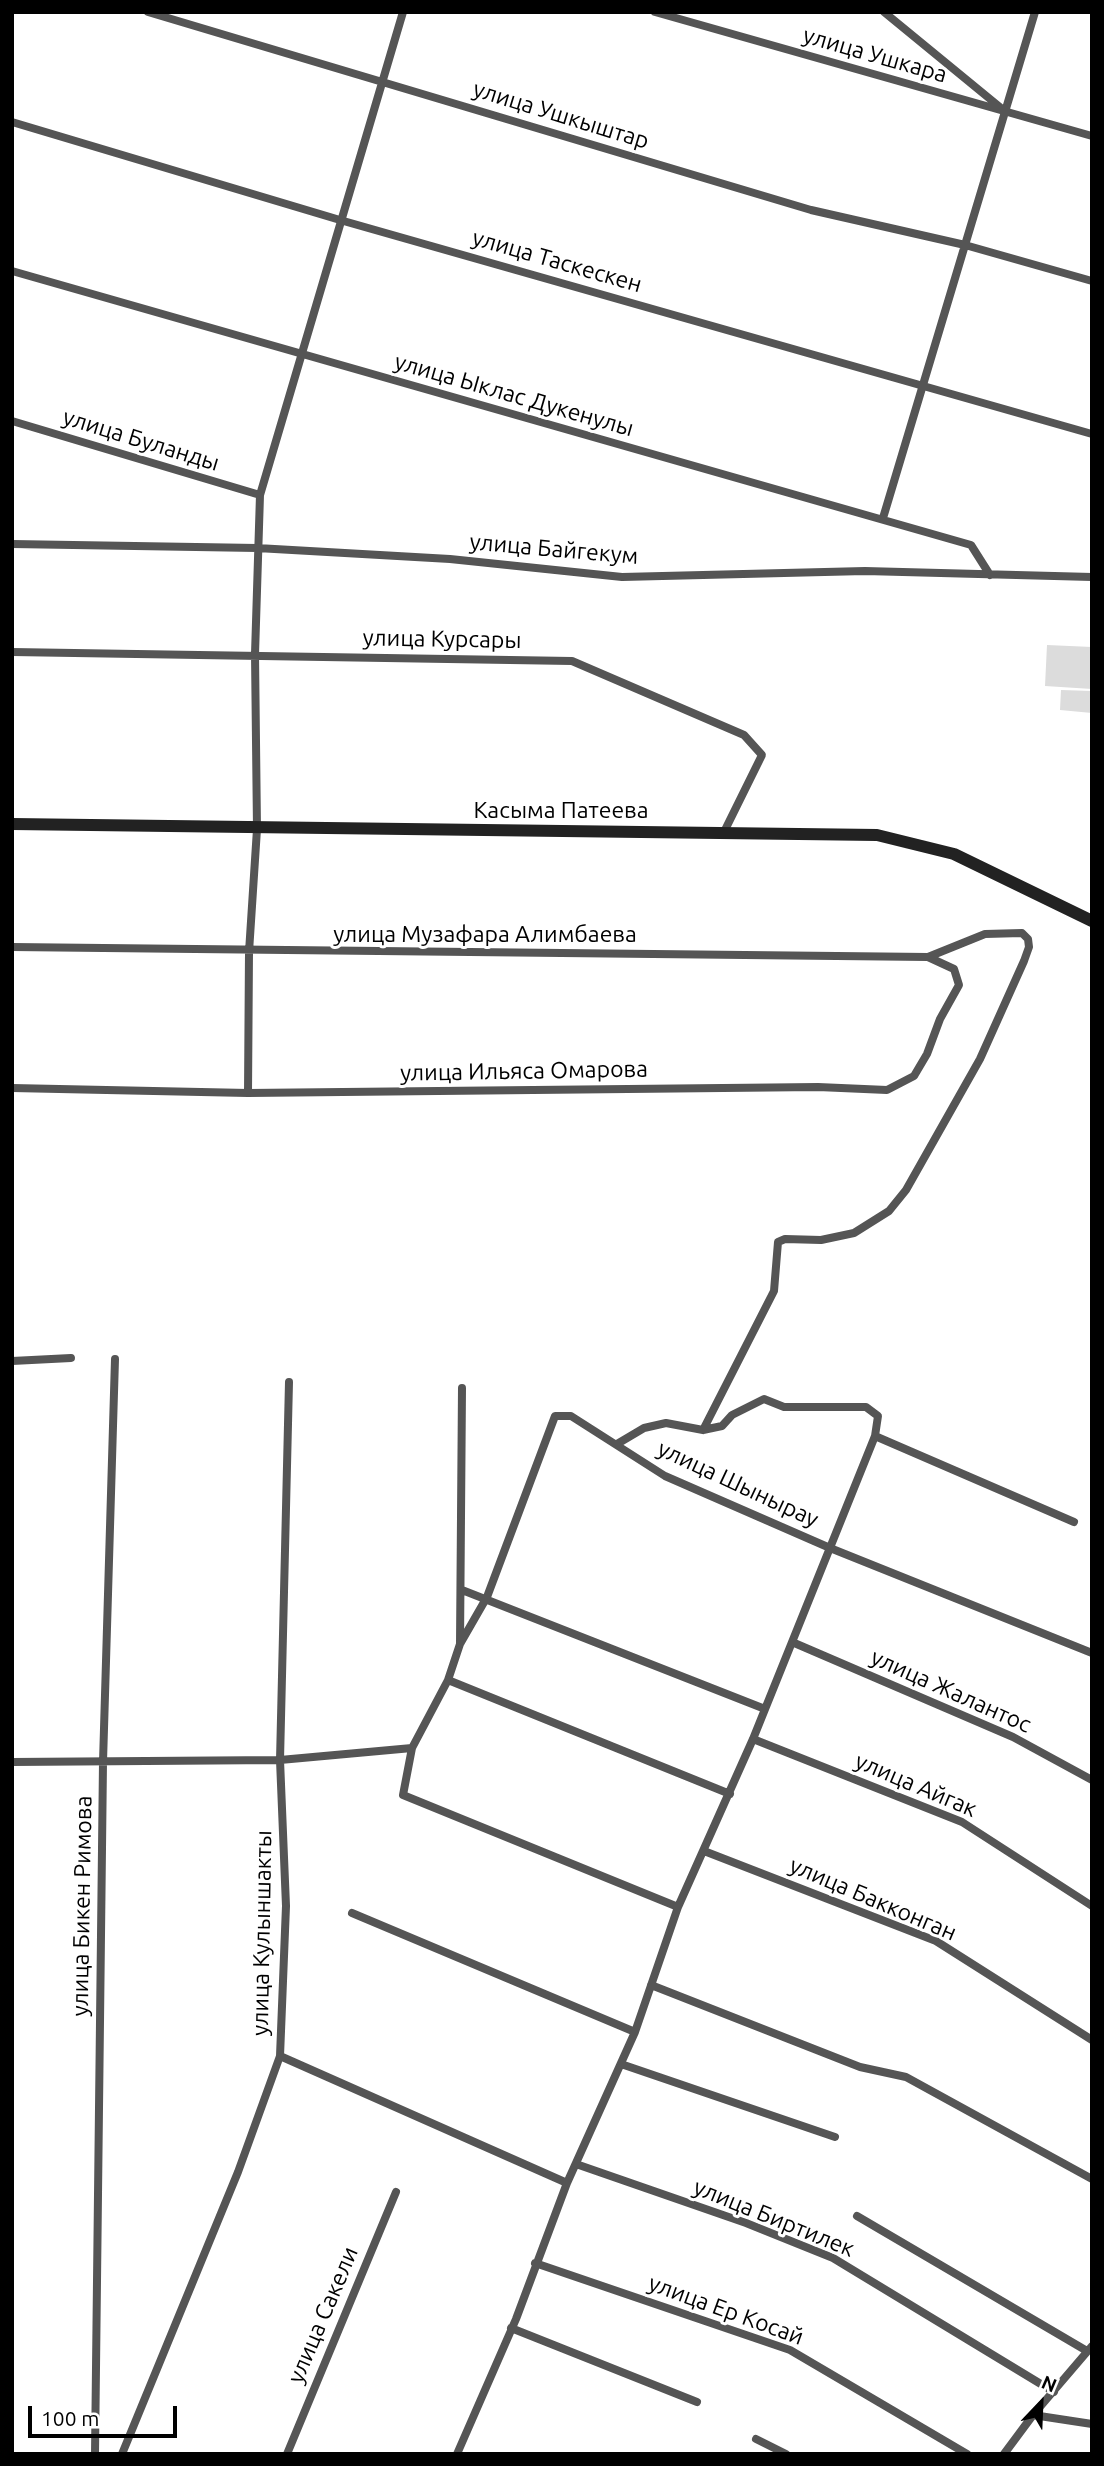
<!DOCTYPE html>
<html>
<head>
<meta charset="utf-8">
<style>
	body { margin:0 }
	#map { position:relative; width:1104px; height:2466px; overflow:hidden; background:#fff; font-family:Ubuntu,sans-serif }
	canvas { display:block }
	.frame { position:absolute; inset:0; border:14px solid #000; pointer-events:none }
	.north { position:absolute; left:1006px; top:2368px; width:70px; height:70px; -webkit-text-stroke:5px #fff; paint-order:stroke; rotate:23deg; font-size:19px; font-weight:700; line-height:28px; text-align:center; color:#000 }
	.north::after { content:''; display:block; margin:auto; width:24px; height:32px; background:#000; clip-path:polygon(50% 0,100% 100%,50% 72%,0 100%) }
	.scale { position:absolute; left:28px; top:2406px; width:149px; height:32px; box-sizing:border-box; border:4px solid #000; border-top:0; padding-left:9px; font-size:21px; line-height:24px; white-space:nowrap; color:#000; -webkit-text-stroke:5px #fff; paint-order:stroke }
</style>
</head>
<body>
<div id="map">
<canvas width="1104" height="2466"></canvas>
<div class="frame"></div>
<div class="north">N</div>
<div class="scale">100 m</div>
</div>
<script>
const ctx = document.querySelector('canvas').getContext('2d');
ctx.lineJoin = 'round';
function paint(path, color) {
  ctx.fillStyle = color;
  ctx.fill(path, 'evenodd');
}
function toPath(rows) {
  const path = new Path2D();
  for (const r of rows) {
    path.moveTo(r[0], r[1]);
    for (let i = 2; i < r.length; i += 2) path.lineTo(r[i], r[i + 1]);
  }
  return path;
}
function trace(path, color, width, dash) {
  ctx.strokeStyle = color;
  ctx.lineWidth = width;
  ctx.lineCap = dash ? 'butt' : 'round';
  ctx.setLineDash(dash || []);
  ctx.stroke(path);
}
function write(font, color, halo, rows, align = 'center') {
  ctx.font = font + ' Ubuntu,sans-serif';
  ctx.lineWidth = 6;
  ctx.setLineDash([]);
  ctx.textBaseline = 'middle';
  ctx.strokeStyle = halo;
  ctx.fillStyle = color;
  for (const [text, x, y, turn = 0] of rows) {
    ctx.save();
    ctx.translate(x, y);
    ctx.rotate((+turn || 0) * Math.PI / 180);
    ctx.textAlign = isNaN(turn) ? turn : align;
    if (halo) ctx.strokeText(text, 0, 0);
    ctx.fillText(text, 0, 0);
    ctx.restore();
  }
}
paint(toPath([
	[1047,645,1092,647,1092,689,1045,686],
	[1061,690,1092,691,1092,713,1060,710]
]), '#dcdcdc');
trace(toPath([
	[148,12,811,210,965,245,1092,281],
	[655,12,1092,136],
	[884,12,1001,108],
	[12,122,340,220,1092,434],
	[12,271,971,545,990,575],
	[12,421,260,495],
	[883,518,1035,12],
	[12,544,257,548,450,559,622,577,865,571,1092,577],
	[12,652,572,661,744,735,762,755,724,832],
	[12,947,928,957,954,969,959,985,940,1019,927,1054,914,1076,887,1090,818,1087,248,1093,12,1088],
	[248,1093,249,952,257,829,255,654,260,495,403,12],
	[12,1361,71,1358],
	[462,1388,460,1644,448,1680,412,1748,403,1795,678,1907],
	[703,1430,774,1291,778,1242,785,1239,821,1240,854,1233,889,1211,906,1190,980,1059,1024,961,1029,947,1028,939,1022,933,985,934,928,957],
	[875,1436,1074,1522],
	[462,1590,765,1709],
	[792,1642,1013,1737,1092,1780],
	[460,1644,487,1597,555,1416,571,1416,665,1476,830,1548,1092,1653],
	[448,1680,730,1794],
	[753,1739,962,1822,1092,1906],
	[12,1762,280,1760,412,1748],
	[704,1851,936,1941,1092,2040],
	[352,1913,635,2032],
	[651,1985,860,2067,906,2077,1092,2179],
	[280,2056,567,2183],
	[621,2064,835,2137],
	[576,2164,746,2223,833,2258,1054,2392],
	[857,2216,1087,2351],
	[535,2263,790,2350,967,2454],
	[511,2328,697,2402],
	[1033,2415,1092,2424],
	[756,2439,786,2454],
	[95,2454,103,1762,115,1359],
	[122,2454,238,2172,280,2056,286,1906,280,1760,289,1382],
	[287,2454,396,2192],
	[457,2454,516,2319,567,2183,635,2032,678,1907,753,1739,875,1436,878,1416,866,1407,784,1407,764,1399,732,1415,722,1426,703,1430,666,1423,644,1428,617,1444],
	[1004,2454,1033,2415,1092,2346]
]), '#555', 8);
trace(toPath([
	[12,824,877,835,954,854,1092,921]
]), '#222', 12);
write('23px', '#000', '#fff', [
	["улица Ушкара",875,55,16],
	["улица Ушкыштар",561,115,17],
	["улица Таскескен",557,261,16],
	["улица Ыклас Дукенулы",514,395,16],
	["улица Буланды",141,440,17],
	["улица Байгекум",554,549,5],
	["улица Курсары",442,639,1],
	["Касыма Патеева",561,810],
	["улица Музафара Алимбаева",485,934],
	["улица Ильяса Омарова",524,1071,-1],
	["улица Шынырау",738,1484,25],
	["улица Жалантос",951,1691,24],
	["улица Айгак",916,1785,23],
	["улица Бакконган",873,1899,23],
	["улица Бикен Римова",82,1906,-89],
	["улица Кулыншакты",262,1933,-89],
	["улица Биртилек",774,2218,22],
	["улица Ер Косай",726,2310,20],
	["улица Сакели",323,2315,-67]
]);
</script>
</body>
</html>
